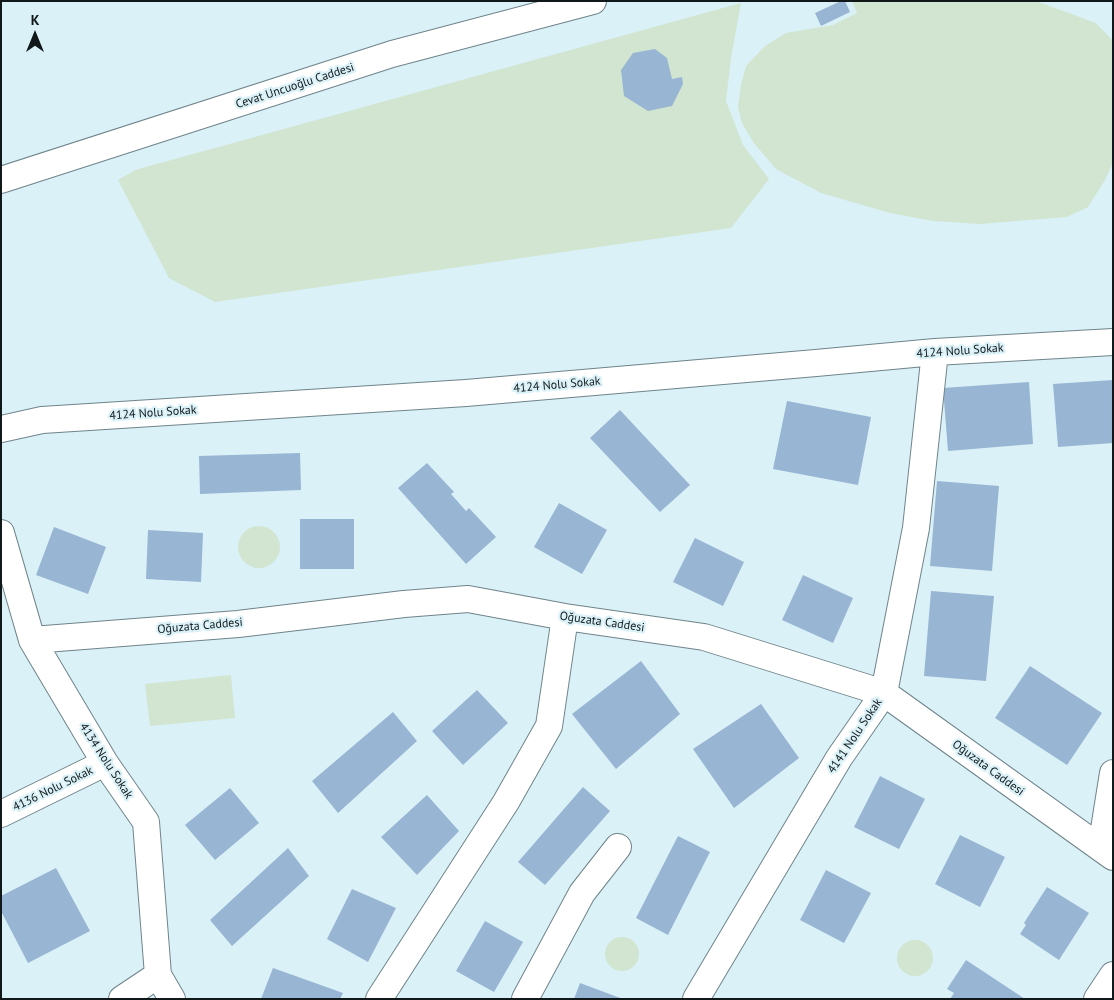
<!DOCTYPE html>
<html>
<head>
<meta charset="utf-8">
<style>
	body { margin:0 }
	#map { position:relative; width:1114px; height:1000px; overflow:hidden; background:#daf1f7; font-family:"PT Sans",sans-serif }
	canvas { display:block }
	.frame { position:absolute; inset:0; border:2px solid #10181a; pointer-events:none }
	.north { position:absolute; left:10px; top:10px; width:50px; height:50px; -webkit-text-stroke:4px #daf1f7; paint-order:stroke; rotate:0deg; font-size:14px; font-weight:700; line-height:20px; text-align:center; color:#10181a }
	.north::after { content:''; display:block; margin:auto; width:18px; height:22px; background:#10181a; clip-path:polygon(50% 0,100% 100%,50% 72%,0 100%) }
</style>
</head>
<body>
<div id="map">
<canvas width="1114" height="1000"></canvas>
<div class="frame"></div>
<div class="north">K</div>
</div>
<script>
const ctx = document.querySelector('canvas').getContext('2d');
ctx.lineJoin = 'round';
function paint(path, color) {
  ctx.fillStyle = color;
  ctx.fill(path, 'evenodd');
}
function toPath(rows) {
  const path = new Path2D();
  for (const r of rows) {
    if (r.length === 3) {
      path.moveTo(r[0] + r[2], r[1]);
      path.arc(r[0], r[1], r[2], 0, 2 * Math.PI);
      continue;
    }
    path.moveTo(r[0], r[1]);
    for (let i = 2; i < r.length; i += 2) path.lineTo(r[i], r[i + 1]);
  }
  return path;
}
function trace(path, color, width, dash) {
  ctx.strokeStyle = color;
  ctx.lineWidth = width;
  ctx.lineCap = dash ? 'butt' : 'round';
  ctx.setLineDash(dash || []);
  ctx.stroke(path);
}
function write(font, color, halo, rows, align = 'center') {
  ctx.font = font + ' "PT Sans",sans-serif';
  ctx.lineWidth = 4.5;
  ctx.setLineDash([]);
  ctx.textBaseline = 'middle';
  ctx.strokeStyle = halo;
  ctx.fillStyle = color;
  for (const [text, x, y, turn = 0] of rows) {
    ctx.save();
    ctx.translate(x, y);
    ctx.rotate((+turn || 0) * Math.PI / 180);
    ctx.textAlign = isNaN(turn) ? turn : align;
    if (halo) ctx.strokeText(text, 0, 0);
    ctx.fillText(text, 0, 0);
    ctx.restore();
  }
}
paint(toPath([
	[852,1,1036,1,1096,23,1113,41,1113,163,1105,180,1088,207,1067,217,980,224,933,221,890,213,821,193,776,169,753,142,742,123,738,107,741,85,746,66,765,46,786,33,833,25,857,13],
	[741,3,731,58,726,101,743,145,769,179,731,228,215,302,169,278,118,180,135,170],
	[259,547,21],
	[231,675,235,718,150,726,145,684],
	[622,954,17],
	[915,958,18]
]), '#d1e5d1');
paint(toPath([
	[841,1,845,1,850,12,821,26,815,13],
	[655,49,667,58,672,79,682,77,683,84,672,106,648,111,624,96,621,70,633,53],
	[1113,380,1113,443,1058,447,1053,384],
	[1029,382,1033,444,948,451,943,388],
	[787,401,871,417,858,485,773,469],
	[620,410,690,485,660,512,590,438],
	[300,453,301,490,200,494,199,456],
	[427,463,454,492,451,494,466,511,469,508,496,537,466,564,398,488],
	[937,481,999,486,992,571,930,566],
	[559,503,607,530,582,574,534,547],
	[300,519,354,519,354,569,300,569],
	[54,527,106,547,88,594,36,575],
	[148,530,203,533,201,582,146,579],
	[695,538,744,562,723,606,673,582],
	[803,575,853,598,833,643,782,620],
	[931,591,994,596,986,681,924,676],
	[641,661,680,714,616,769,572,714],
	[1030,666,1102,713,1067,765,995,718],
	[477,690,508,723,463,765,432,731],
	[761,704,799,758,734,808,693,749],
	[393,712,417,741,338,813,312,781],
	[880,776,925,799,899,849,854,827],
	[583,787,610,811,545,885,518,862],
	[230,788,259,823,215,860,185,825],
	[427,795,459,831,417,875,381,837],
	[960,835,1005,857,980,907,935,884],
	[678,836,710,852,668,935,636,918],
	[288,848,309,876,232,946,210,920],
	[56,868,90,931,28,963,1,911,1,896],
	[826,870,871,893,844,943,800,920],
	[1047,887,1089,913,1059,960,1020,934,1026,925,1024,923],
	[352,889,396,908,368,962,327,939],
	[485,921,523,942,494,992,456,971],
	[966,960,1025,999,950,999,954,993,947,989],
	[273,968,343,993,340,999,261,999],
	[580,983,623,999,574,999]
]), '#98b5d3');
const minor = toPath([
	[1,180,392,54,593,1],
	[1,429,42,420,466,393,816,363,935,352,1113,342],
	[1,533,32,640,105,763,146,822,158,975,172,999],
	[32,640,238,624,404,604,468,599,565,617,704,637,884,693,1113,857],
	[1,814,105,763],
	[1101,848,1113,773],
	[122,999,158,975],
	[379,999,506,802,549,726,565,617],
	[525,999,582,893,618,847],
	[696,999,839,758,884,693,916,528,935,352],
	[1097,999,1113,975]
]);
trace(minor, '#6f848a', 28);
trace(minor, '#fff', 26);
write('12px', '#10181a', '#daf1f7', [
	["Cevat Uncuoğlu Caddesi",295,86,-18],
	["4124 Nolu Sokak",960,351,-4],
	["4124 Nolu Sokak",557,385,-5],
	["4124 Nolu Sokak",153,413,-4],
	["Oğuzata Caddesi",602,622,8],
	["Oğuzata Caddesi",200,626,-5],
	["4141 Nolu Sokak",855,736,-56],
	["4134 Nolu Sokak",106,761,57],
	["Oğuzata Caddesi",988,768,36],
	["4136 Nolu Sokak",53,789,-26]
]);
</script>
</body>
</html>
